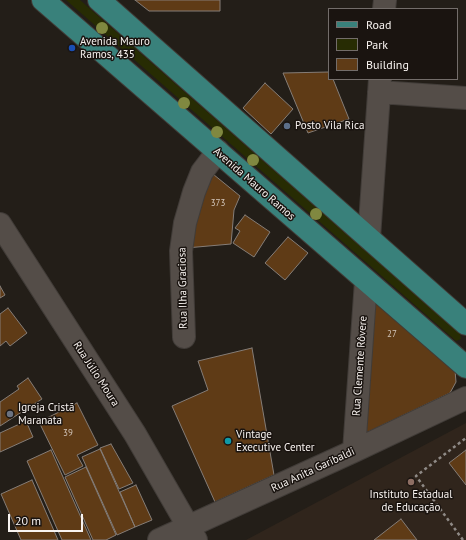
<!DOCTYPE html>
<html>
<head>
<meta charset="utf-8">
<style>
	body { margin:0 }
	#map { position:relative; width:466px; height:540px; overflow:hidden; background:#231e18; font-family:"PT Sans",sans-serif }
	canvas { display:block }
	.legend { position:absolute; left:328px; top:8px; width:130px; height:72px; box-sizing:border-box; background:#1a1410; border:1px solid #736d6a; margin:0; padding:5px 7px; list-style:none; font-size:12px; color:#f8f3f0 }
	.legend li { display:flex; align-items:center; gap:8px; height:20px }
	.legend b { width:20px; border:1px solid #736d6a }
	.scale { position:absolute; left:8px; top:514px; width:75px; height:18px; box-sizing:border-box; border:2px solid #f8f3f0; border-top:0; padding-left:5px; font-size:12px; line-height:14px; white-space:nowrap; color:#f8f3f0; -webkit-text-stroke:3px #1a1410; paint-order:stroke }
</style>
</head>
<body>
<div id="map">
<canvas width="466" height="540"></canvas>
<ul class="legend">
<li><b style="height:5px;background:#39817b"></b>Road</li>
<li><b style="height:11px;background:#272c03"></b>Park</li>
<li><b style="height:11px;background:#5f3b16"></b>Building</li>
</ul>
<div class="scale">20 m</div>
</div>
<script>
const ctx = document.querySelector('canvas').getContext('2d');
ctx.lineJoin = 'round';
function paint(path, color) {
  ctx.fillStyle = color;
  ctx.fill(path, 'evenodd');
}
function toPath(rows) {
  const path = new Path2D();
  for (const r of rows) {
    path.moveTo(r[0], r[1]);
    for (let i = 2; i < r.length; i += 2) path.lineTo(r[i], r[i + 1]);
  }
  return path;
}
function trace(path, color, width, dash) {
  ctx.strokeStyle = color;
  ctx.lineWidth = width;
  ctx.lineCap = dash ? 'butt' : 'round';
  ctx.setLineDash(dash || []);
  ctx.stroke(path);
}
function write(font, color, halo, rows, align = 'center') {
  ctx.font = font + ' "PT Sans",sans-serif';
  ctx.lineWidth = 3;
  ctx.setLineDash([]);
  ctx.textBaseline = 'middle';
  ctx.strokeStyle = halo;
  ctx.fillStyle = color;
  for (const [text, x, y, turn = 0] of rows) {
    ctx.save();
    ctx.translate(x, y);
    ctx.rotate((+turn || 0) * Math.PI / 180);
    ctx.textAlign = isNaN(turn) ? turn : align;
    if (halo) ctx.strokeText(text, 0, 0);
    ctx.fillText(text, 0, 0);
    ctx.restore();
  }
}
paint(toPath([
	[466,423,466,540,246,540]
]), '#30251c');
paint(toPath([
	[66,0,80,0,460,334,461,339,456,341]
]), '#272c03');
const building = toPath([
	[135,0,220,0,220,11,149,11,135,0],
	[329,72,329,79,333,79,349,119,308,133,283,73,329,72],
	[265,83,293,109,271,134,243,108,265,83],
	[208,170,240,196,234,210,231,244,186,248,208,170],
	[245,215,270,232,254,257,233,243,240,231,235,228,245,215],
	[288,237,308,253,285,280,265,263,288,237],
	[0,286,5,295,0,298,0,286],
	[372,298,455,370,456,382,450,393,364,434,372,298],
	[8,308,27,333,10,346,6,341,0,346,0,314,8,308],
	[252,348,274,475,215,502,172,406,208,390,198,361,252,348],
	[28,378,42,399,0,426,0,402,19,389,17,386,28,378],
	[77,403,98,445,77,455,83,466,65,475,39,422,77,403],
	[26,421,33,437,0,452,0,433,26,421],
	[111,444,133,483,119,489,100,448,111,444],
	[100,449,135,527,117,535,82,457,100,449],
	[51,450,91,540,62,540,27,461,51,450],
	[466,450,466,485,449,463,466,450],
	[86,467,116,535,106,540,93,540,65,477,86,467],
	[32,480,58,540,21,540,1,494,32,480],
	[136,485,152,520,135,527,120,492,136,485],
	[401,519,417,540,374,540,401,519]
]);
paint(building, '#5f3b16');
trace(building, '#857d77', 1);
const minor = toPath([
	[384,9,385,0],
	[379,92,466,98],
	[0,224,135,434,196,540],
	[369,238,380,79],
	[184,337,181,251,185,223,194,192,202,172,218,151],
	[354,451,366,281],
	[159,540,354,451,466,398]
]);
const major = toPath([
	[43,0,466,367],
	[99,0,466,324]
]);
trace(minor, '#413c38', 24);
trace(major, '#413c38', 24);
trace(toPath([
	[463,540,416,476,466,438]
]), '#8f8a86', 2.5, [3, 3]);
trace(minor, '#544d48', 22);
trace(major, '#39817b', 22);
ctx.fillStyle = '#808840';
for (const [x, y] of [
	[102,28],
	[184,103],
	[217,132],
	[253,160],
	[316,214]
]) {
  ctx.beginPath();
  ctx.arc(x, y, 6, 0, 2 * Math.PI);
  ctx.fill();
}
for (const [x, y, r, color] of [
	[72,48,4,"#1a4fb4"],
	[287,126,4,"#5c6f8a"],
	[10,414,4,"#6b7280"],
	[228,441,4,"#0f9aa8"],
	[411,482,4,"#8d6e63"]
]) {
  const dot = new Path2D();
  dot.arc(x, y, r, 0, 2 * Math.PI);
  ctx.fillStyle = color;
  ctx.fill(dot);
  trace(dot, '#1a1410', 1.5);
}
write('9px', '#d2c5ba', null, [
	["373",218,203],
	["27",392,334],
	["39",68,433]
]);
write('11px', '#f8f3f0', '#1a1410', [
	["Avenida Mauro",80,42],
	["Ramos, 435",80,55],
	["Posto Vila Rica",295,126],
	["Igreja Cristã",18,408],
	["Maranata",18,421],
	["Vintage",236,435],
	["Executive Center",236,448],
	["Instituto Estadual",411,495,"center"],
	["de Educação",411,508,"center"]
], 'left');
write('11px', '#f8f3f0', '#1a1410', [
	["Avenida Mauro Ramos",254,184,41],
	["Rua Ilha Graciosa",183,288,-91],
	["Rua Clemente Rôvere",360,366,-86],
	["Rua Júlio Moura",96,374,57],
	["Rua Anita Garibaldi",313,470,-25]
]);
</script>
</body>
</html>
